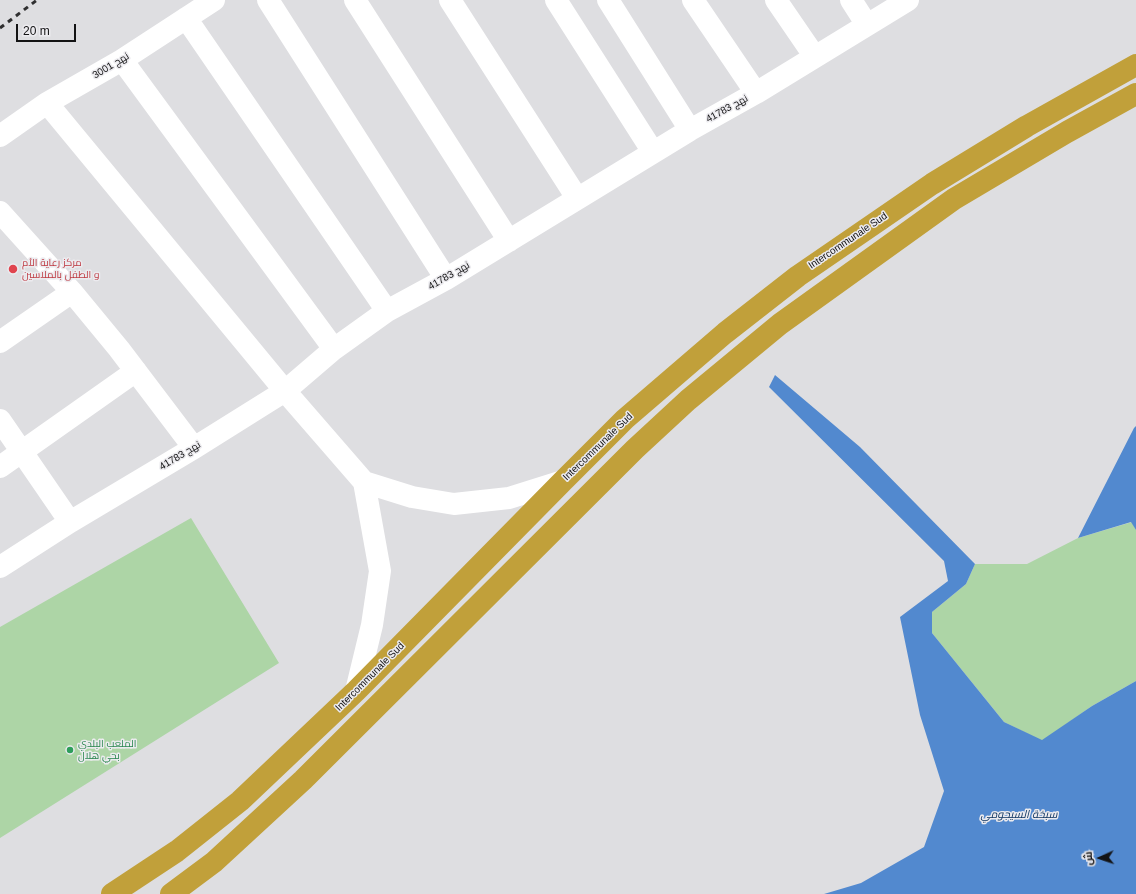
<!DOCTYPE html>
<html>
<head>
<meta charset="utf-8">
<style>
	body { margin:0 }
	#map { position:relative; width:1136px; height:894px; overflow:hidden; background:#dedee1; font-family:Helvetica,Cairo,sans-serif }
	canvas { display:block }
	.north { position:absolute; left:1080px; top:838px; width:40px; height:40px; -webkit-text-stroke:3px #ecebef; paint-order:stroke; rotate:267deg; font-size:11px; font-weight:700; line-height:16px; text-align:center; color:#131314 }
	.north::after { content:''; display:block; margin:auto; width:14px; height:18px; background:#131314; clip-path:polygon(50% 0,100% 100%,50% 72%,0 100%) }
	.scale { position:absolute; left:16px; top:24px; width:60px; height:18px; box-sizing:border-box; border:2px solid #131314; border-top:0; padding-left:5px; font-size:12px; line-height:14px; white-space:nowrap; color:#131314; -webkit-text-stroke:3px #ecebef; paint-order:stroke }
</style>
</head>
<body>
<div id="map">
<canvas width="1136" height="894"></canvas>
<div class="north">ش</div>
<div class="scale">20 m</div>
</div>
<script>
const ctx = document.querySelector('canvas').getContext('2d');
ctx.lineJoin = 'round';
function paint(path, color) {
  ctx.fillStyle = color;
  ctx.fill(path, 'evenodd');
}
function toPath(rows) {
  const path = new Path2D();
  for (const r of rows) {
    path.moveTo(r[0], r[1]);
    for (let i = 2; i < r.length; i += 2) path.lineTo(r[i], r[i + 1]);
  }
  return path;
}
function trace(path, color, width, dash) {
  ctx.strokeStyle = color;
  ctx.lineWidth = width;
  ctx.lineCap = dash ? 'butt' : 'round';
  ctx.setLineDash(dash || []);
  ctx.stroke(path);
}
function write(font, color, halo, rows, align = 'center') {
  ctx.font = font + ' Helvetica,Cairo,sans-serif';
  ctx.lineWidth = 3;
  ctx.setLineDash([]);
  ctx.textBaseline = 'middle';
  ctx.strokeStyle = halo;
  ctx.fillStyle = color;
  for (const [text, x, y, turn = 0] of rows) {
    ctx.save();
    ctx.translate(x, y);
    ctx.rotate((+turn || 0) * Math.PI / 180);
    ctx.textAlign = isNaN(turn) ? turn : align;
    if (halo) ctx.strokeText(text, 0, 0);
    ctx.fillText(text, 0, 0);
    ctx.restore();
  }
}
paint(toPath([
	[191,518,279,663,0,838,0,627],
	[1132,522,1136,530,1136,681,1092,706,1042,741,1004,722,932,633,932,612,966,584,975,564,1027,564,1078,538]
]), '#add5a6');
paint(toPath([
	[775,375,860,447,975,564,966,584,932,612,932,633,1004,722,1042,740,1092,706,1136,681,1136,894,824,894,861,883,924,847,944,791,920,715,900,617,948,581,944,561,769,387],
	[1136,426,1136,530,1131,522,1078,538,1134,428]
]), '#5289cf');
trace(toPath([
	[268,0,446,279],
	[355,0,509,241],
	[450,0,577,198],
	[556,0,653,152],
	[608,0,690,130],
	[693,0,756,93],
	[776,0,815,57],
	[851,0,867,25],
	[186,18,387,311],
	[122,60,334,349],
	[47,103,285,391,364,482,380,571,372,625,356,691],
	[0,136,47,103,122,60,214,0],
	[0,212,72,292,119,349,194,448],
	[0,342,72,292],
	[0,420,70,522],
	[0,467,136,371],
	[364,482,412,497,454,504,509,498,563,481],
	[0,567,70,522,194,448,285,391,334,349,387,311,446,279,690,130,756,93,908,0]
]), '#fff', 22);
trace(toPath([
	[112,894,177,851,240,801,356,691,563,481,625,419,725,333,798,276,932,184,1027,126,1136,65],
	[171,894,214,862,303,780,635,449,688,400,780,324,954,199,1067,132,1136,94]
]), '#c1a03a', 22);
trace(toPath([
	[0,28,37,0]
]), '#2f2f30', 3, [5, 5]);
for (const [x, y, r, color] of [
	[13,269,5,"#e0444e"],
	[70,750,4,"#2e9e5b"]
]) {
  const dot = new Path2D();
  dot.arc(x, y, r, 0, 2 * Math.PI);
  ctx.fillStyle = color;
  ctx.fill(dot);
  trace(dot, '#ecebef', 1.5);
}
write('10px', '#131314', '#ecebef', [
	["نهج 3001",111,66,-31],
	["نهج 41783",727,109,-29],
	["Intercommunale Sud",848,241,-34],
	["نهج 41783",449,276,-30],
	["Intercommunale Sud",598,447,-44],
	["نهج 41783",180,456,-31],
	["Intercommunale Sud",370,677,-45]
]);
write('10px', '#be3a42', '#ecebef', [
	["مركز رعاية الأم",22,263],
	["و الطفل بالملاسين",22,275]
], 'left');
write('10px', '#27864d', '#ecebef', [
	["الملعب البلدي",78,744],
	["بحي هلال",78,756]
], 'left');
write('italic 11px', '#0e3562', '#ecebef', [
	["سبخة السيجومي",1019,815]
]);
</script>
</body>
</html>
